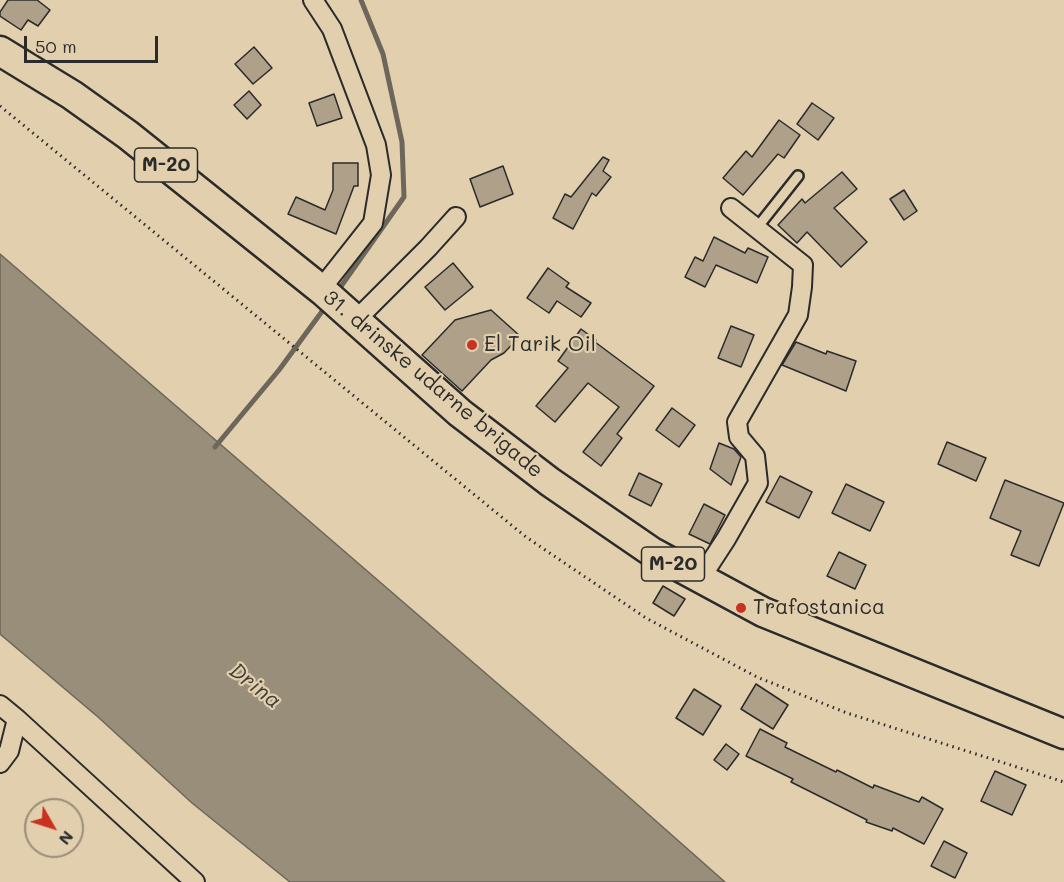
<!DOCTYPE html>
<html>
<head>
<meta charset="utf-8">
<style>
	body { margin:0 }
	#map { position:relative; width:1064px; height:882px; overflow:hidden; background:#e2cfad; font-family:Mali,sans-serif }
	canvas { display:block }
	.north { position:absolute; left:24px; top:798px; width:60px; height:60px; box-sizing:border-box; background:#e2cfad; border:2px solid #998d79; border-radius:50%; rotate:129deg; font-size:16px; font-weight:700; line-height:24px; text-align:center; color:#2b2b2b }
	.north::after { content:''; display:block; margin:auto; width:21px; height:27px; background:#c8321e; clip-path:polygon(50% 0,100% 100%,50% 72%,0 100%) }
	.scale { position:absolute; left:24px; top:36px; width:134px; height:27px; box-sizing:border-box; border:3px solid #2b2b2b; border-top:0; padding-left:8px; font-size:18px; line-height:21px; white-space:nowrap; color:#2b2b2b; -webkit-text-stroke:4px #e2cfad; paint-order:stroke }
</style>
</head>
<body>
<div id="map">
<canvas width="1064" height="882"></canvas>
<div class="north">N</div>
<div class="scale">50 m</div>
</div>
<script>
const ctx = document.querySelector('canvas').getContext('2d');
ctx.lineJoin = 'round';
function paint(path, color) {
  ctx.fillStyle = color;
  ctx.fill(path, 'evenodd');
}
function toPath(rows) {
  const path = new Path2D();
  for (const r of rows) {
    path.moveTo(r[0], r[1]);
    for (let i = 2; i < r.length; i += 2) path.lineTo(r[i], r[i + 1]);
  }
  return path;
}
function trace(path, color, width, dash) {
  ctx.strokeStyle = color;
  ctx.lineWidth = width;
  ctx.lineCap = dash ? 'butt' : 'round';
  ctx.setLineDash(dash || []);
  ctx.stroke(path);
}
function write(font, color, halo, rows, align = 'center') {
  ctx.font = font + ' Mali,sans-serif';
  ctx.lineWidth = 4.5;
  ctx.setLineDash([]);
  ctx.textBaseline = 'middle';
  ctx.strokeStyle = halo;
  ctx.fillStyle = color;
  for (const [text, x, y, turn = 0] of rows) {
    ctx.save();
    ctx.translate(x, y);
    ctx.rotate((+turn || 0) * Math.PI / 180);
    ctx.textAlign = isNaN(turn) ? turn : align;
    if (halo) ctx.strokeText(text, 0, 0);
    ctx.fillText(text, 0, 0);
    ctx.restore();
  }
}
const water = toPath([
	[0,254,622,791,725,882,290,882,192,803,98,717,0,634,0,254]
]);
paint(water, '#998e7a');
trace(water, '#6d665a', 1.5);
trace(toPath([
	[337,292,404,197,402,142,383,54,361,0],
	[215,447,279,370,326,306]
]), '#6d665a', 5);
const building = toPath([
	[8,0,37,0,50,10,38,26,28,20,21,30,0,16,0,12,8,0],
	[254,47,272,68,253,84,235,64,254,47],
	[249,91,261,105,247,119,234,105,249,91],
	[334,94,342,118,317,126,309,103,334,94],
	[812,103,834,118,818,140,797,124,812,103],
	[779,120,800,135,784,158,778,154,743,195,723,178,746,151,752,157,779,120],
	[603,157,609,160,603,171,611,177,596,196,592,193,573,229,553,218,565,194,571,197,603,157],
	[333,163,358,163,358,186,354,186,336,234,288,214,296,197,325,210,333,190,333,163],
	[503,166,513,194,480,207,470,179,503,166],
	[842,172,857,189,834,208,867,242,841,267,807,232,797,243,778,225,802,199,805,203,842,172],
	[904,190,917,211,904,220,890,199,904,190],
	[714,237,745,253,748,248,768,257,757,283,716,265,705,287,685,277,695,257,703,261,714,237],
	[453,263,473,287,445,310,425,287,453,263],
	[548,268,569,283,566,287,591,303,581,317,557,301,549,313,527,298,548,268],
	[491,310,520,336,504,353,491,360,462,391,422,355,455,320,491,310],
	[731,326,754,335,741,367,718,358,731,326],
	[581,329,596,340,595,342,654,386,617,434,622,438,601,466,583,452,619,407,588,383,555,422,536,406,568,368,558,361,581,329],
	[796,342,826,354,827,351,856,361,846,391,782,365,796,342],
	[672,408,695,425,679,447,656,430,672,408],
	[947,442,986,458,976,481,938,464,947,442],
	[719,443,734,449,741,457,731,485,710,469,719,443],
	[639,473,662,484,651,506,629,495,639,473],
	[780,476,812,492,799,518,766,502,780,476],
	[1005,480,1064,503,1039,566,1011,555,1021,531,990,518,1005,480],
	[846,484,884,502,870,531,832,513,846,484],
	[704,504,725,515,710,544,689,534,704,504],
	[839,552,866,565,855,589,827,576,839,552],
	[663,586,685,599,674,616,653,603,663,586],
	[756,684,788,705,773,729,741,709,756,684],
	[694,689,721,706,703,735,676,718,694,689],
	[760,729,787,743,785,747,836,772,837,770,873,788,874,785,919,802,922,797,943,809,924,844,893,828,892,831,866,822,867,820,791,782,793,779,746,756,760,729],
	[726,744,739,754,727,770,714,760,726,744],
	[995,771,1026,785,1012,815,981,801,995,771],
	[944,841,967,853,955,878,931,866,944,841]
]);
paint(building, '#afa189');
trace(building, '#2b2b2b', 1.5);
const lane = toPath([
	[756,229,798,176]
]);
const street = toPath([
	[313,0,332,29,376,145,381,175,373,223,321,289],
	[356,320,428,248,456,217],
	[700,579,726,539,758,483,755,456,739,437,737,422,798,315,802,287,803,265,731,208],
	[0,705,17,719,9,751,0,763],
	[17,719,195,882]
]);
const primary = toPath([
	[0,51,72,95,128,135,323,291,460,413,550,482,652,552,763,612,1064,734]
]);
trace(lane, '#2b2b2b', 14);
trace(street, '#2b2b2b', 22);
trace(primary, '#2b2b2b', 33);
trace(toPath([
	[0,106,526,537,646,618,757,677,847,713,1064,782]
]), '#2b2b2b', 3, [1.5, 4.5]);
trace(lane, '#e2cfad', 9);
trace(street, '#e2cfad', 18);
trace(primary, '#e2cfad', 28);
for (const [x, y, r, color] of [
	[472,345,6,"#c8321e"],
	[741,608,6,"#c8321e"]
]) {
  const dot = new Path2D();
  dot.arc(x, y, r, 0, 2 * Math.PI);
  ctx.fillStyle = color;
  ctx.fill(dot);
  trace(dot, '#e2cfad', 2);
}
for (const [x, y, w] of [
	[166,165,63],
	[673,564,63]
]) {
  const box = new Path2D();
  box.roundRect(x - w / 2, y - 17, w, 34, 4.5);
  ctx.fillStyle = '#e2cfad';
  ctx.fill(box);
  trace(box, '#2b2b2b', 1.5);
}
write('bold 20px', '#2b2b2b', null, [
	["M-20",166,165],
	["M-20",673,564]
]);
write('21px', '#2b2b2b', '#e2cfad', [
	["El Tarik Oil",484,345],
	["Trafostanica",753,608]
], 'left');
write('21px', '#2b2b2b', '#e2cfad', [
	["31. drinske udarne brigade",433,384,40]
]);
write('italic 22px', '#413f3b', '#e2cfad', [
	["Drina",255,686,38]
]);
</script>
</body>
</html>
